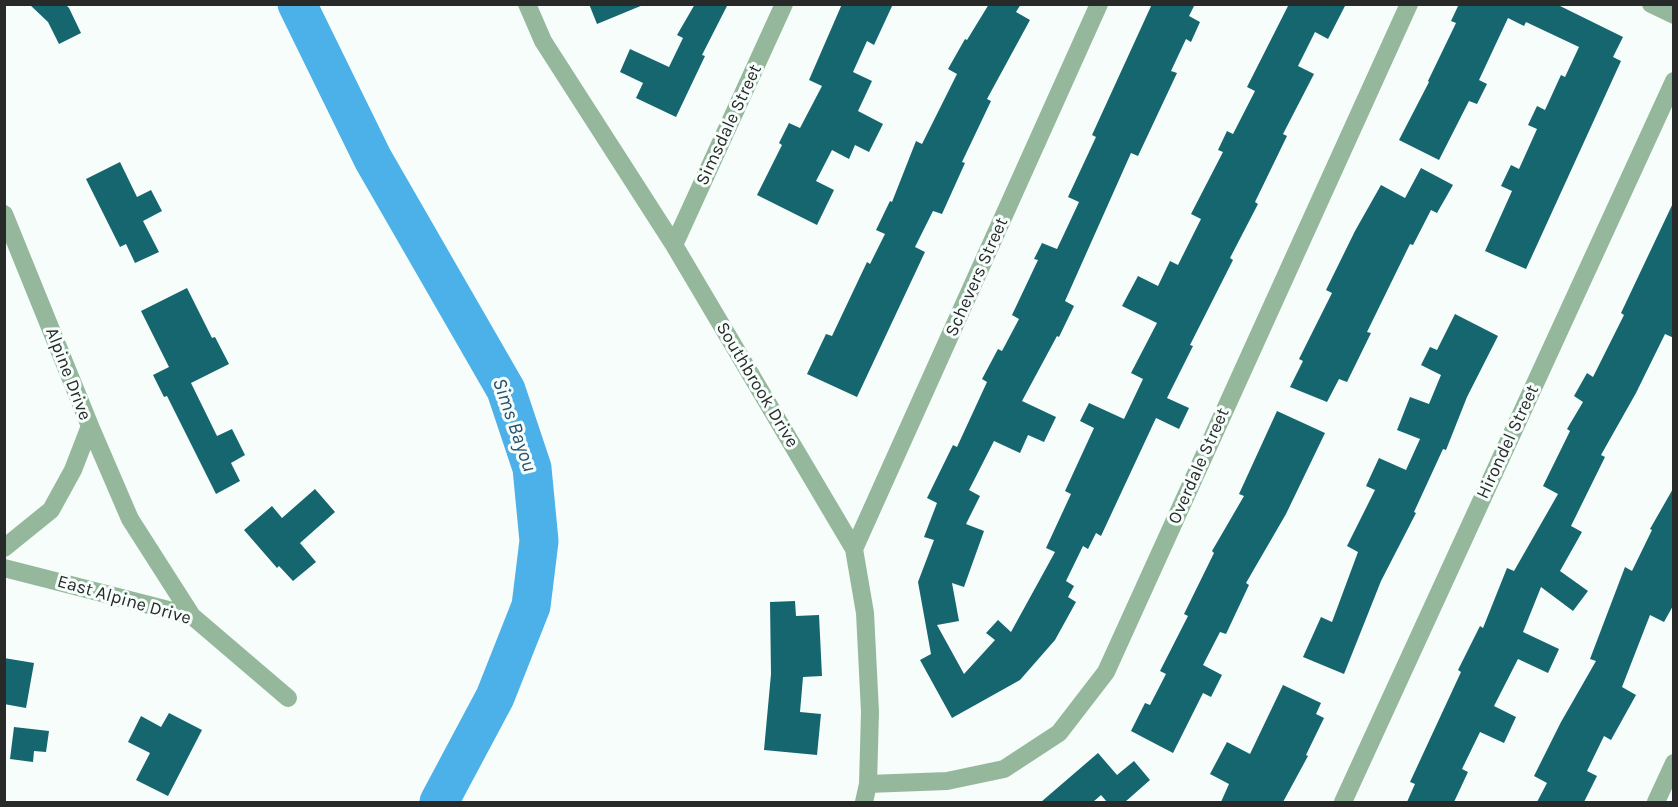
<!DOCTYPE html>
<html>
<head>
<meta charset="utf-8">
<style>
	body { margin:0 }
	#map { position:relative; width:1678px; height:807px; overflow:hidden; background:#f6fdfb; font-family:Karla,sans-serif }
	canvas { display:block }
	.frame { position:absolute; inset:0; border:6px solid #272a29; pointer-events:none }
</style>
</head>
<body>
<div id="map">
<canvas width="1678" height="807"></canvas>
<div class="frame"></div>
</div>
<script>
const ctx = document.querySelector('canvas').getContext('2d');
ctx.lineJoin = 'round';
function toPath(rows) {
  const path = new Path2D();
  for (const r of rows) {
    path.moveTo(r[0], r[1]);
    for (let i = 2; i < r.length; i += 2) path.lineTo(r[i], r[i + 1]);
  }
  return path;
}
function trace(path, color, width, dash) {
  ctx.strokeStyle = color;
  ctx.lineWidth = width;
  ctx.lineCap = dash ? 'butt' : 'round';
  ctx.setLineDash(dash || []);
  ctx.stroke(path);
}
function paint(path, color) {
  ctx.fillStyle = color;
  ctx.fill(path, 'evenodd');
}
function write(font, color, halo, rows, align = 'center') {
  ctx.font = font + ' Karla,sans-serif';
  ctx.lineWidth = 6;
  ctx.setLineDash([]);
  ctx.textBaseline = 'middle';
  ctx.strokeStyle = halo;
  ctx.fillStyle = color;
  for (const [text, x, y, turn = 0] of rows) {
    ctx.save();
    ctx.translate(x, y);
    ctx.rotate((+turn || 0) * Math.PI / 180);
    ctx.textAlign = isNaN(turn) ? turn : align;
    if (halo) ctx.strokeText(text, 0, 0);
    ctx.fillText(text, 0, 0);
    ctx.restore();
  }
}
trace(toPath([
	[297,4,373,159,506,390,532,468,539,541,531,606,495,697,439,802]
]), '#4cb1e8', 39);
paint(toPath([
	[29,4,65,4,69,8,81,33,59,44,48,22],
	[589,4,643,4,643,5,597,24],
	[695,4,728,4,702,55,705,56,676,117,636,98,643,83,620,72,630,49,669,67,683,38,677,35],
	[842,4,893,4,874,45,867,41,853,72,872,81,858,111,883,124,869,152,855,145,849,159,832,150,816,181,834,190,817,225,757,195,782,145,779,143,789,123,800,128,822,86,809,80],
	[989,4,1021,4,1016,12,1030,20,987,99,991,101,962,162,965,163,942,214,933,211,915,247,925,252,857,397,807,374,826,334,832,336,867,262,870,264,885,234,876,230,890,201,892,202,916,141,922,144,957,74,948,69,965,39,967,40],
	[1152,4,1195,4,1189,16,1200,22,1191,42,1186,39,1171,71,1177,73,1138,156,1131,153,1065,301,1074,306,1059,337,1057,336,1022,401,1056,417,1044,442,1028,435,1020,453,994,441,969,490,980,496,966,524,984,531,964,587,952,583,959,621,937,625,964,674,995,640,986,633,998,620,1011,632,1055,552,1046,548,1071,494,1065,491,1094,428,1080,421,1089,403,1124,419,1143,379,1131,373,1157,323,1122,306,1138,276,1158,286,1170,261,1178,265,1201,219,1191,214,1223,152,1218,150,1227,131,1233,134,1255,91,1247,87,1289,4,1346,4,1328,39,1315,32,1298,66,1314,74,1283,134,1287,136,1255,202,1258,204,1230,258,1233,260,1190,345,1193,346,1167,398,1189,408,1179,429,1156,418,1101,536,1096,533,1088,549,1083,546,1066,581,1074,586,1068,597,1076,602,1055,640,1020,680,952,718,920,660,931,654,918,582,934,540,924,537,937,503,927,498,953,445,957,447,987,382,982,379,998,349,1002,351,1019,319,1012,315,1038,260,1034,259,1042,243,1057,249,1079,202,1068,197,1096,137,1092,135],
	[1459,4,1556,4,1623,37,1613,57,1621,61,1526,269,1485,251,1512,191,1501,186,1511,165,1519,169,1537,129,1528,125,1537,106,1545,110,1561,75,1565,77,1579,47,1526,22,1524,26,1508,18,1479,80,1487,84,1477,104,1469,101,1439,160,1399,140,1429,82,1428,81,1456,23,1451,21],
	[120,162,137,197,151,190,162,211,143,221,159,252,135,263,126,244,120,247,86,179],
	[1421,168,1453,185,1437,213,1431,210,1413,245,1410,244,1367,332,1371,333,1347,382,1339,379,1327,402,1290,387,1303,361,1299,359,1332,293,1326,290,1355,231,1381,185,1405,198],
	[1674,201,1674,338,1665,334,1636,393,1601,455,1605,457,1571,526,1582,532,1560,571,1588,591,1573,611,1541,587,1523,632,1559,649,1548,673,1518,659,1494,706,1516,717,1504,743,1480,732,1462,769,1468,772,1454,802,1407,802,1415,784,1410,782,1461,672,1458,670,1480,626,1483,628,1507,568,1514,571,1558,494,1543,486,1570,431,1567,429,1583,402,1574,396,1587,373,1593,377,1624,315,1621,313],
	[187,288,212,338,215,337,229,364,191,383,217,436,232,429,245,455,231,463,240,481,216,494,167,396,164,397,153,375,169,367,141,311],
	[1455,314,1498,336,1467,397,1446,450,1443,449,1414,512,1416,513,1381,581,1344,674,1303,657,1321,617,1332,622,1358,552,1347,546,1375,490,1366,486,1379,458,1406,470,1420,439,1397,430,1410,397,1429,404,1441,375,1421,365,1430,347,1437,350],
	[1277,411,1325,433,1286,514,1246,583,1249,585,1226,634,1220,632,1203,665,1222,675,1211,697,1203,693,1173,753,1131,731,1145,703,1150,705,1166,674,1160,671,1188,616,1184,614,1214,553,1212,551,1244,496,1239,494],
	[1674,487,1674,604,1664,622,1650,615,1622,687,1636,695,1611,740,1604,736,1587,771,1597,776,1584,802,1537,802,1547,783,1534,776,1561,722,1596,661,1590,659,1625,567,1632,571,1652,530,1650,529],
	[315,489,335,512,300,543,316,562,293,581,279,566,277,568,244,530,272,506,282,518],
	[795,601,796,616,819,615,822,676,803,677,800,712,821,714,817,755,764,750,771,674,770,602],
	[4,658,34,663,26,708,4,704],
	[1283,685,1321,703,1316,714,1324,718,1306,755,1308,756,1283,802,1221,802,1229,784,1210,774,1227,742,1250,754],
	[169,713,202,730,168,796,136,780,150,753,128,742,141,716,161,727],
	[14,727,49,731,46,752,34,751,33,762,10,759],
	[1098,753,1117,775,1134,761,1150,780,1125,802,1107,802,1101,795,1093,802,1041,802]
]), '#166670');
trace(toPath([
	[527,4,543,41,674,245,854,549,865,613,870,712,868,784,864,802],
	[1651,4,1674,15],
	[4,214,90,426,73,470,51,510,4,548],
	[674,245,784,4],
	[90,426,130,519,192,616],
	[854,549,1099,4],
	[4,568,192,616,288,698],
	[868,784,947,781,1004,769,1059,733,1106,672,1409,4],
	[1343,802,1674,81],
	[1656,802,1674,763]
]), '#95b89c', 18);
write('18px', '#272a29', '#f6fdfb', [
	["Simsdale Street",729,125,-65],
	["Schevers Street",977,277,-66],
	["Alpine Drive",68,374,69],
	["Southbrook Drive",757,385,59],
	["Hirondel Street",1508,442,-65],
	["Overdale Street",1199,466,-66],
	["East Alpine Drive",124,600,16]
]);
write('italic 20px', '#285169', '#f6fdfb', [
	["Sims Bayou",514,425,71]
]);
</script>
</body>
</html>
